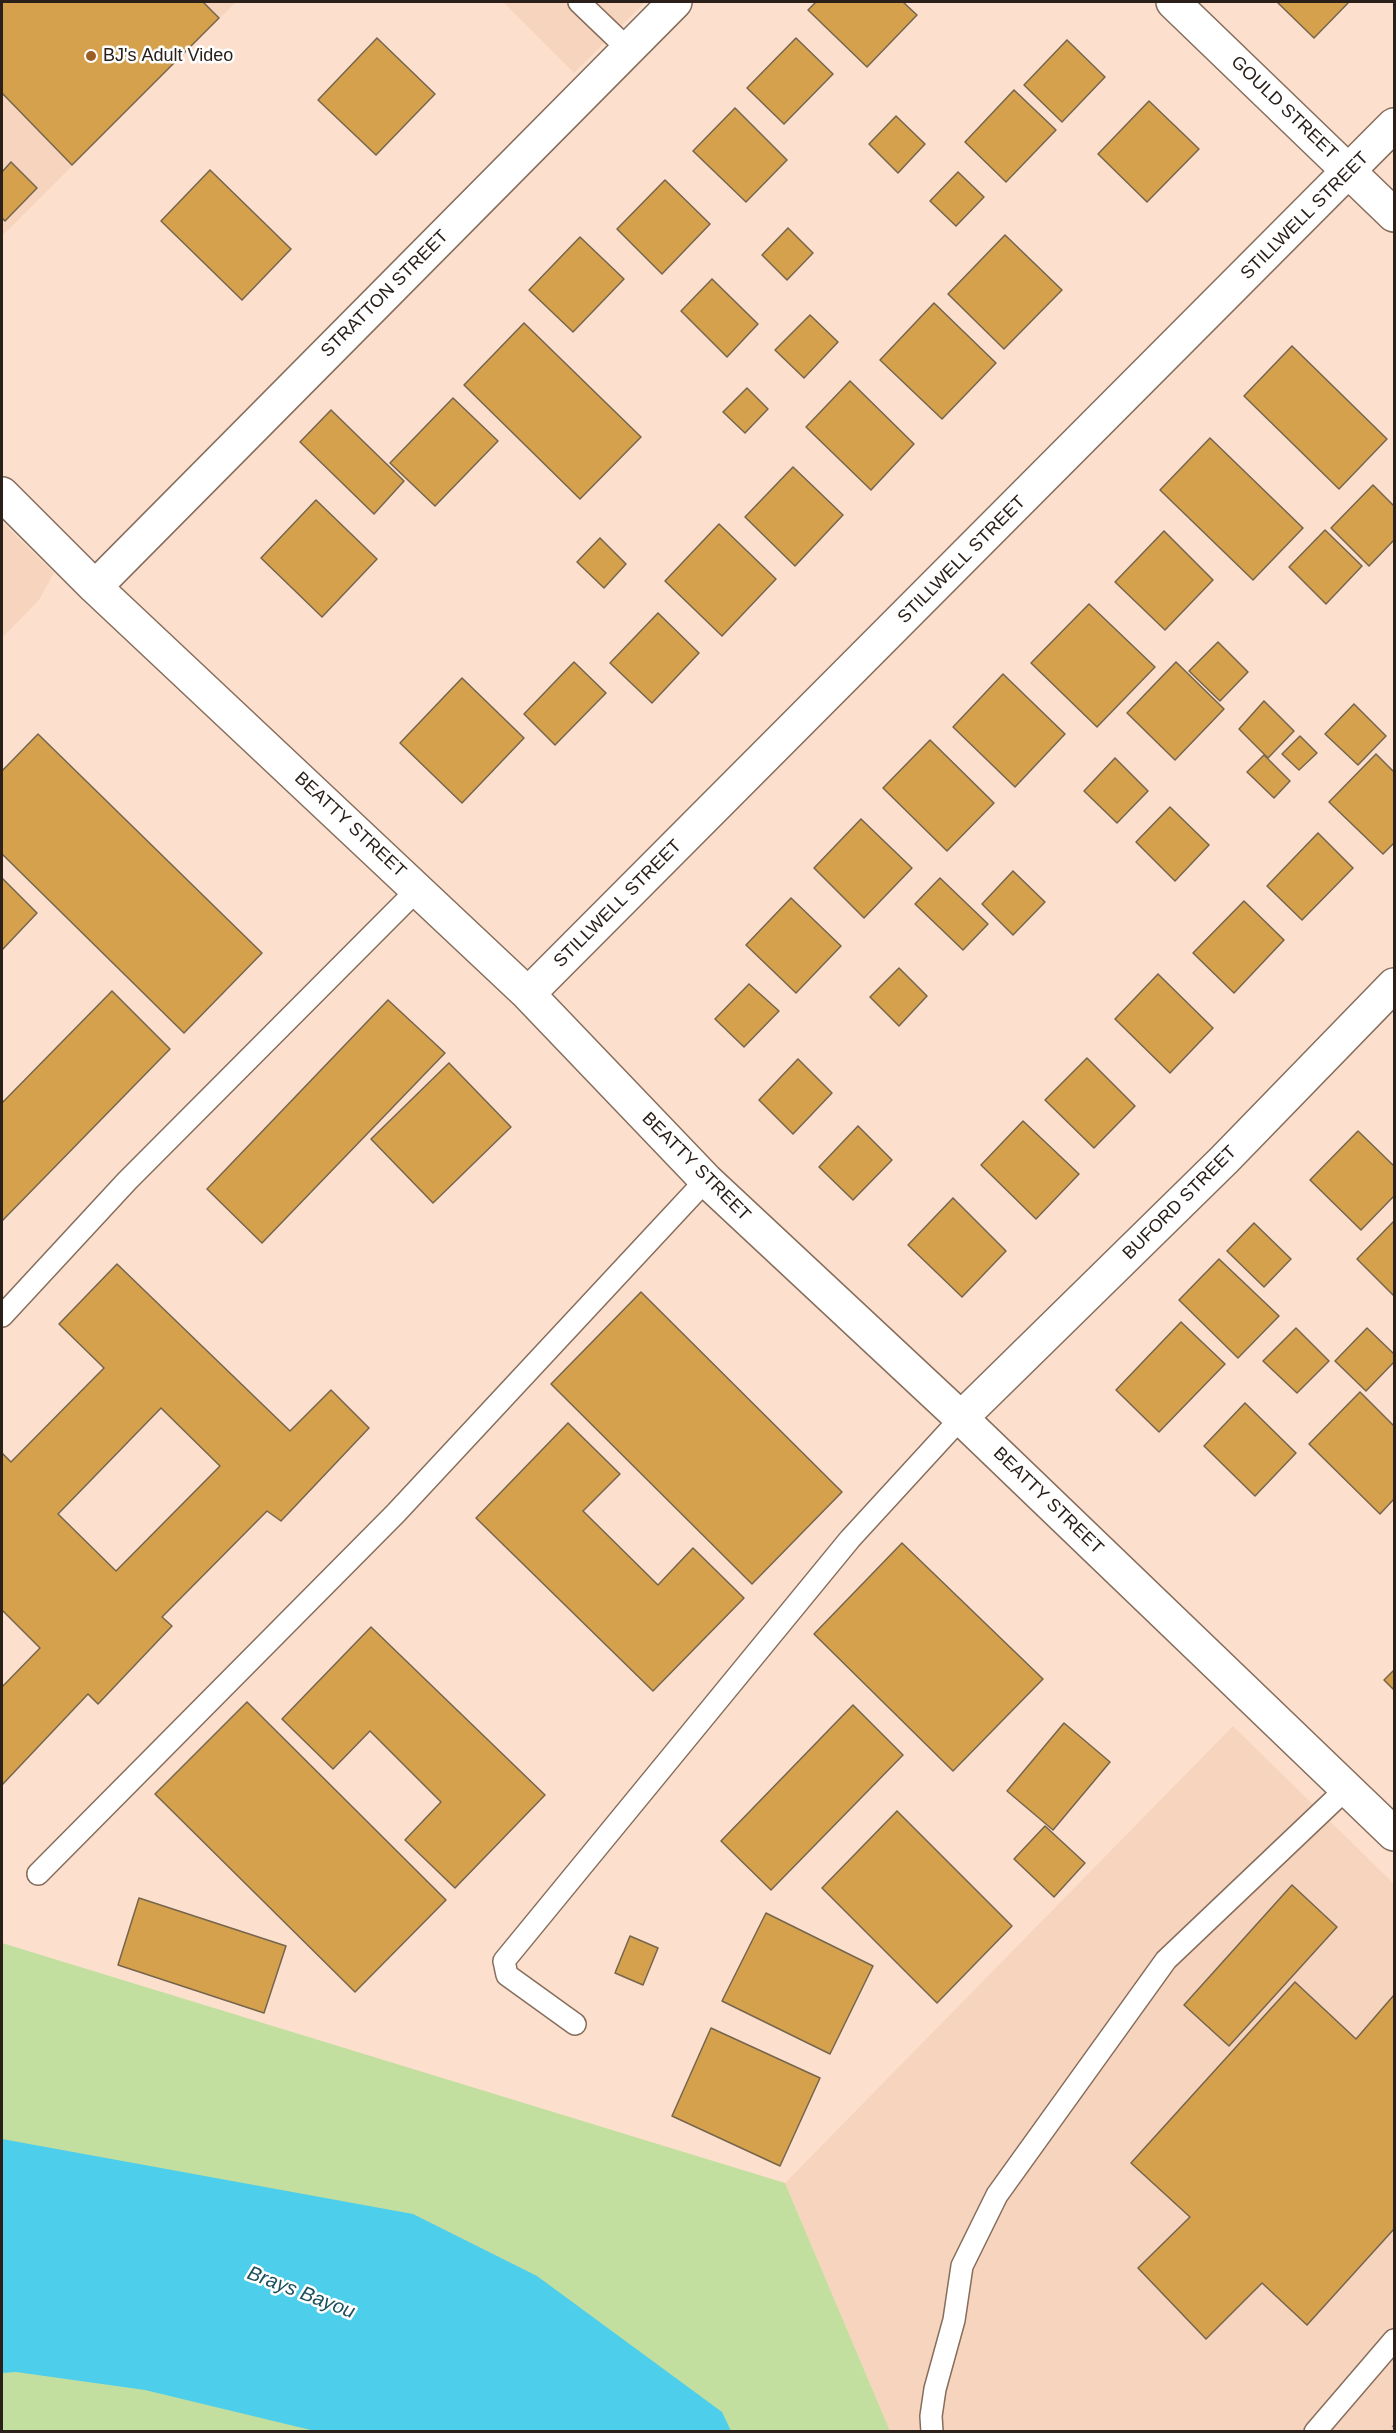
<!DOCTYPE html>
<html>
<head>
<meta charset="utf-8">
<style>
	body { margin:0 }
	#map { position:relative; width:1396px; height:2433px; overflow:hidden; background:#fce0cd; font-family:Arial,sans-serif }
	canvas { display:block }
	.frame { position:absolute; inset:0; border:3px solid #2a2019; pointer-events:none }
</style>
</head>
<body>
<div id="map">
<canvas width="1396" height="2433"></canvas>
<div class="frame"></div>
</div>
<script>
const ctx = document.querySelector('canvas').getContext('2d');
ctx.lineJoin = 'round';
function paint(path, color) {
  ctx.fillStyle = color;
  ctx.fill(path, 'evenodd');
}
function toPath(rows) {
  const path = new Path2D();
  for (const r of rows) {
    path.moveTo(r[0], r[1]);
    for (let i = 2; i < r.length; i += 2) path.lineTo(r[i], r[i + 1]);
  }
  return path;
}
function trace(path, color, width, dash) {
  ctx.strokeStyle = color;
  ctx.lineWidth = width;
  ctx.lineCap = dash ? 'butt' : 'round';
  ctx.setLineDash(dash || []);
  ctx.stroke(path);
}
function write(font, color, halo, rows, align = 'center') {
  ctx.font = font + ' Arial,sans-serif';
  ctx.lineWidth = 5;
  ctx.setLineDash([]);
  ctx.textBaseline = 'middle';
  ctx.strokeStyle = halo;
  ctx.fillStyle = color;
  for (const [text, x, y, turn = 0] of rows) {
    ctx.save();
    ctx.translate(x, y);
    ctx.rotate((+turn || 0) * Math.PI / 180);
    ctx.textAlign = isNaN(turn) ? turn : align;
    if (halo) ctx.strokeText(text, 0, 0);
    ctx.fillText(text, 0, 0);
    ctx.restore();
  }
}
paint(toPath([
	[2,2,236,2,2,236],
	[503,2,645,2,574,73],
	[2,522,54,573,39,600,2,638],
	[1233,1726,1394,1884,1394,2430,1393,2431,890,2431,785,2183]
]), '#f7d4bd');
paint(toPath([
	[2,1943,785,2183,890,2431,2,2431]
]), '#c2dfa0');
paint(toPath([
	[2,2139,413,2214,537,2276,722,2412,731,2431,315,2431,145,2390,16,2372,2,2373]
]), '#4dceeb');
const building = toPath([
	[2,2,203,2,219,18,72,165,2,93,2,2],
	[816,2,903,2,917,15,867,67,808,10,816,2],
	[1277,2,1349,2,1314,38,1277,2],
	[377,38,435,94,376,155,318,100,377,38],
	[796,38,833,74,784,124,747,88,796,38],
	[1067,40,1105,77,1062,122,1024,85,1067,40],
	[1014,90,1056,130,1006,182,965,142,1014,90],
	[1149,101,1199,149,1147,202,1098,154,1149,101],
	[735,108,787,160,746,202,693,151,735,108],
	[896,116,925,144,898,173,869,144,896,116],
	[11,162,37,188,5,221,2,218,2,172,11,162],
	[210,170,291,249,242,300,161,221,210,170],
	[958,172,984,197,956,226,930,201,958,172],
	[665,180,710,224,662,274,617,229,665,180],
	[788,228,813,253,787,280,762,255,788,228],
	[1005,235,1062,290,1004,349,948,294,1005,235],
	[580,237,624,279,573,332,529,290,580,237],
	[712,279,758,324,727,357,681,311,712,279],
	[934,303,996,363,942,419,880,360,934,303],
	[810,315,838,342,804,378,775,350,810,315],
	[524,323,641,437,580,499,464,385,524,323],
	[1292,346,1387,439,1339,489,1244,396,1292,346],
	[850,381,914,444,871,490,806,427,850,381],
	[747,388,768,409,745,433,723,412,747,388],
	[453,398,498,441,435,506,390,463,453,398],
	[331,410,404,481,374,514,300,442,331,410],
	[1210,438,1303,528,1253,580,1160,490,1210,438],
	[793,467,843,515,795,566,745,517,793,467],
	[1373,485,1394,506,1394,540,1369,566,1331,528,1373,485],
	[316,500,377,559,322,617,261,558,316,500],
	[719,524,776,579,722,636,665,581,719,524],
	[1325,530,1362,566,1326,604,1289,567,1325,530],
	[1164,531,1213,580,1165,630,1115,582,1164,531],
	[600,538,626,564,604,588,577,562,600,538],
	[1089,604,1155,667,1097,727,1031,663,1089,604],
	[658,613,699,653,652,703,610,663,658,613],
	[1218,642,1248,672,1220,701,1189,671,1218,642],
	[574,662,606,693,555,745,524,714,574,662],
	[1176,662,1224,709,1175,760,1127,713,1176,662],
	[1003,674,1065,734,1015,787,953,727,1003,674],
	[462,678,524,738,462,803,400,743,462,678],
	[1264,701,1294,731,1268,758,1239,729,1264,701],
	[1354,704,1386,736,1358,765,1325,734,1354,704],
	[38,734,262,953,184,1033,2,854,2,771,38,734],
	[1300,736,1317,753,1299,770,1282,754,1300,736],
	[930,740,994,803,947,851,883,788,930,740],
	[1376,754,1394,772,1394,843,1383,854,1329,802,1376,754],
	[1264,755,1290,781,1274,798,1247,772,1264,755],
	[1115,758,1148,791,1117,823,1084,791,1115,758],
	[1170,807,1209,845,1175,881,1136,842,1170,807],
	[861,819,912,868,864,918,814,868,861,819],
	[1318,833,1353,868,1302,920,1267,886,1318,833],
	[1013,871,1045,902,1013,935,982,904,1013,871],
	[2,878,37,913,2,950,2,878],
	[940,878,988,924,963,950,915,904,940,878],
	[791,898,841,946,796,993,746,945,791,898],
	[1244,901,1284,940,1234,993,1193,953,1244,901],
	[899,968,927,996,899,1026,870,997,899,968],
	[1158,974,1213,1028,1170,1073,1115,1019,1158,974],
	[749,984,779,1011,744,1047,715,1019,749,984],
	[112,991,170,1049,2,1221,2,1103,112,991],
	[388,1000,445,1053,262,1243,207,1189,388,1000],
	[1087,1058,1135,1106,1094,1148,1045,1100,1087,1058],
	[798,1059,832,1093,793,1134,759,1100,798,1059],
	[449,1063,511,1127,433,1203,371,1139,449,1063],
	[1023,1121,1079,1174,1036,1219,981,1165,1023,1121],
	[858,1126,892,1160,853,1200,819,1167,858,1126],
	[1358,1131,1394,1166,1394,1196,1361,1230,1310,1180,1358,1131],
	[953,1198,1006,1251,962,1297,908,1245,953,1198],
	[1394,1221,1394,1296,1357,1259,1394,1221],
	[1254,1223,1291,1259,1264,1287,1227,1251,1254,1223],
	[1219,1259,1279,1316,1238,1358,1179,1300,1219,1259],
	[117,1264,290,1431,331,1390,369,1428,281,1521,267,1511,162,1617,172,1626,98,1704,88,1694,2,1785,2,1687,40,1648,2,1610,2,1453,11,1462,104,1368,59,1324,117,1264],
	[161,1408,220,1466,116,1571,58,1514,161,1408],
	[641,1292,842,1492,752,1584,551,1384,641,1292],
	[1181,1322,1225,1364,1159,1432,1116,1390,1181,1322],
	[1296,1328,1329,1361,1297,1393,1263,1361,1296,1328],
	[1367,1328,1394,1354,1394,1362,1366,1391,1335,1361,1367,1328],
	[1360,1392,1394,1426,1394,1499,1380,1514,1309,1444,1360,1392],
	[1245,1403,1296,1453,1255,1496,1204,1446,1245,1403],
	[568,1423,620,1474,583,1511,658,1585,693,1548,744,1598,653,1691,476,1518,568,1423],
	[902,1543,1043,1679,953,1771,814,1634,902,1543],
	[371,1627,545,1795,455,1888,405,1840,441,1802,370,1731,333,1769,282,1719,371,1627],
	[1394,1670,1394,1690,1384,1680,1394,1670],
	[247,1702,446,1900,355,1992,155,1794,247,1702],
	[853,1705,903,1755,771,1890,721,1841,853,1705],
	[1064,1723,1110,1762,1053,1830,1007,1791,1064,1723],
	[897,1811,1012,1926,937,2003,822,1888,897,1811],
	[1045,1826,1085,1863,1054,1897,1014,1859,1045,1826],
	[1292,1885,1337,1927,1229,2046,1184,2005,1292,1885],
	[139,1898,286,1946,264,2013,118,1965,139,1898],
	[766,1913,873,1966,830,2054,722,2001,766,1913],
	[630,1936,658,1948,643,1985,615,1973,630,1936],
	[1295,1982,1356,2039,1394,1995,1394,2229,1307,2325,1262,2283,1206,2339,1138,2268,1190,2217,1131,2163,1295,1982],
	[711,2028,820,2078,780,2166,672,2116,711,2028]
]);
paint(building, '#d5a14d');
trace(building, '#75654d', 1.5);
const service = toPath([
	[579,2,628,49],
	[2,1316,127,1181,418,889],
	[38,1874,396,1513,706,1180],
	[575,2024,507,1975,504,1961,850,1539,961,1418],
	[932,2432,931,2416,935,2389,954,2320,962,2266,997,2195,1166,1960,1347,1788],
	[1315,2432,1394,2340]
]);
const minor = toPath([
	[1173,2,1394,215],
	[2,494,95,587,528,994,706,1180,961,1418,1394,1834],
	[95,587,675,2],
	[528,994,1394,125],
	[961,1418,1224,1160,1394,985]
]);
trace(service, '#866d5c', 24);
trace(minor, '#866d5c', 36);
trace(toPath([
	[1393,2425,1394,2426]
]), '#a28d7f', 4, [1.5, 4.5]);
trace(service, '#fff', 21);
trace(minor, '#fff', 33);
for (const [x, y, r, color] of [
	[91,56,6,"#9d5e25"]
]) {
  const dot = new Path2D();
  dot.arc(x, y, r, 0, 2 * Math.PI);
  ctx.fillStyle = color;
  ctx.fill(dot);
  trace(dot, '#fff', 2);
}
write('18px', '#2a2019', '#fff', [
	["BJ's Adult Video",103,56]
], 'left');
write('18px', '#2a2019', '#fff', [
	["GOULD STREET",1284,108,44],
	["STILLWELL STREET",1305,216,-45],
	["STRATTON STREET",385,294,-45],
	["STILLWELL STREET",962,560,-45],
	["BEATTY STREET",350,825,43],
	["STILLWELL STREET",618,904,-45],
	["BEATTY STREET",696,1167,45],
	["BUFORD STREET",1180,1203,-45],
	["BEATTY STREET",1048,1501,44]
]);
write('italic 20px', '#1a505d', '#fff', [
	["Brays Bayou",301,2293,21]
]);
</script>
</body>
</html>
